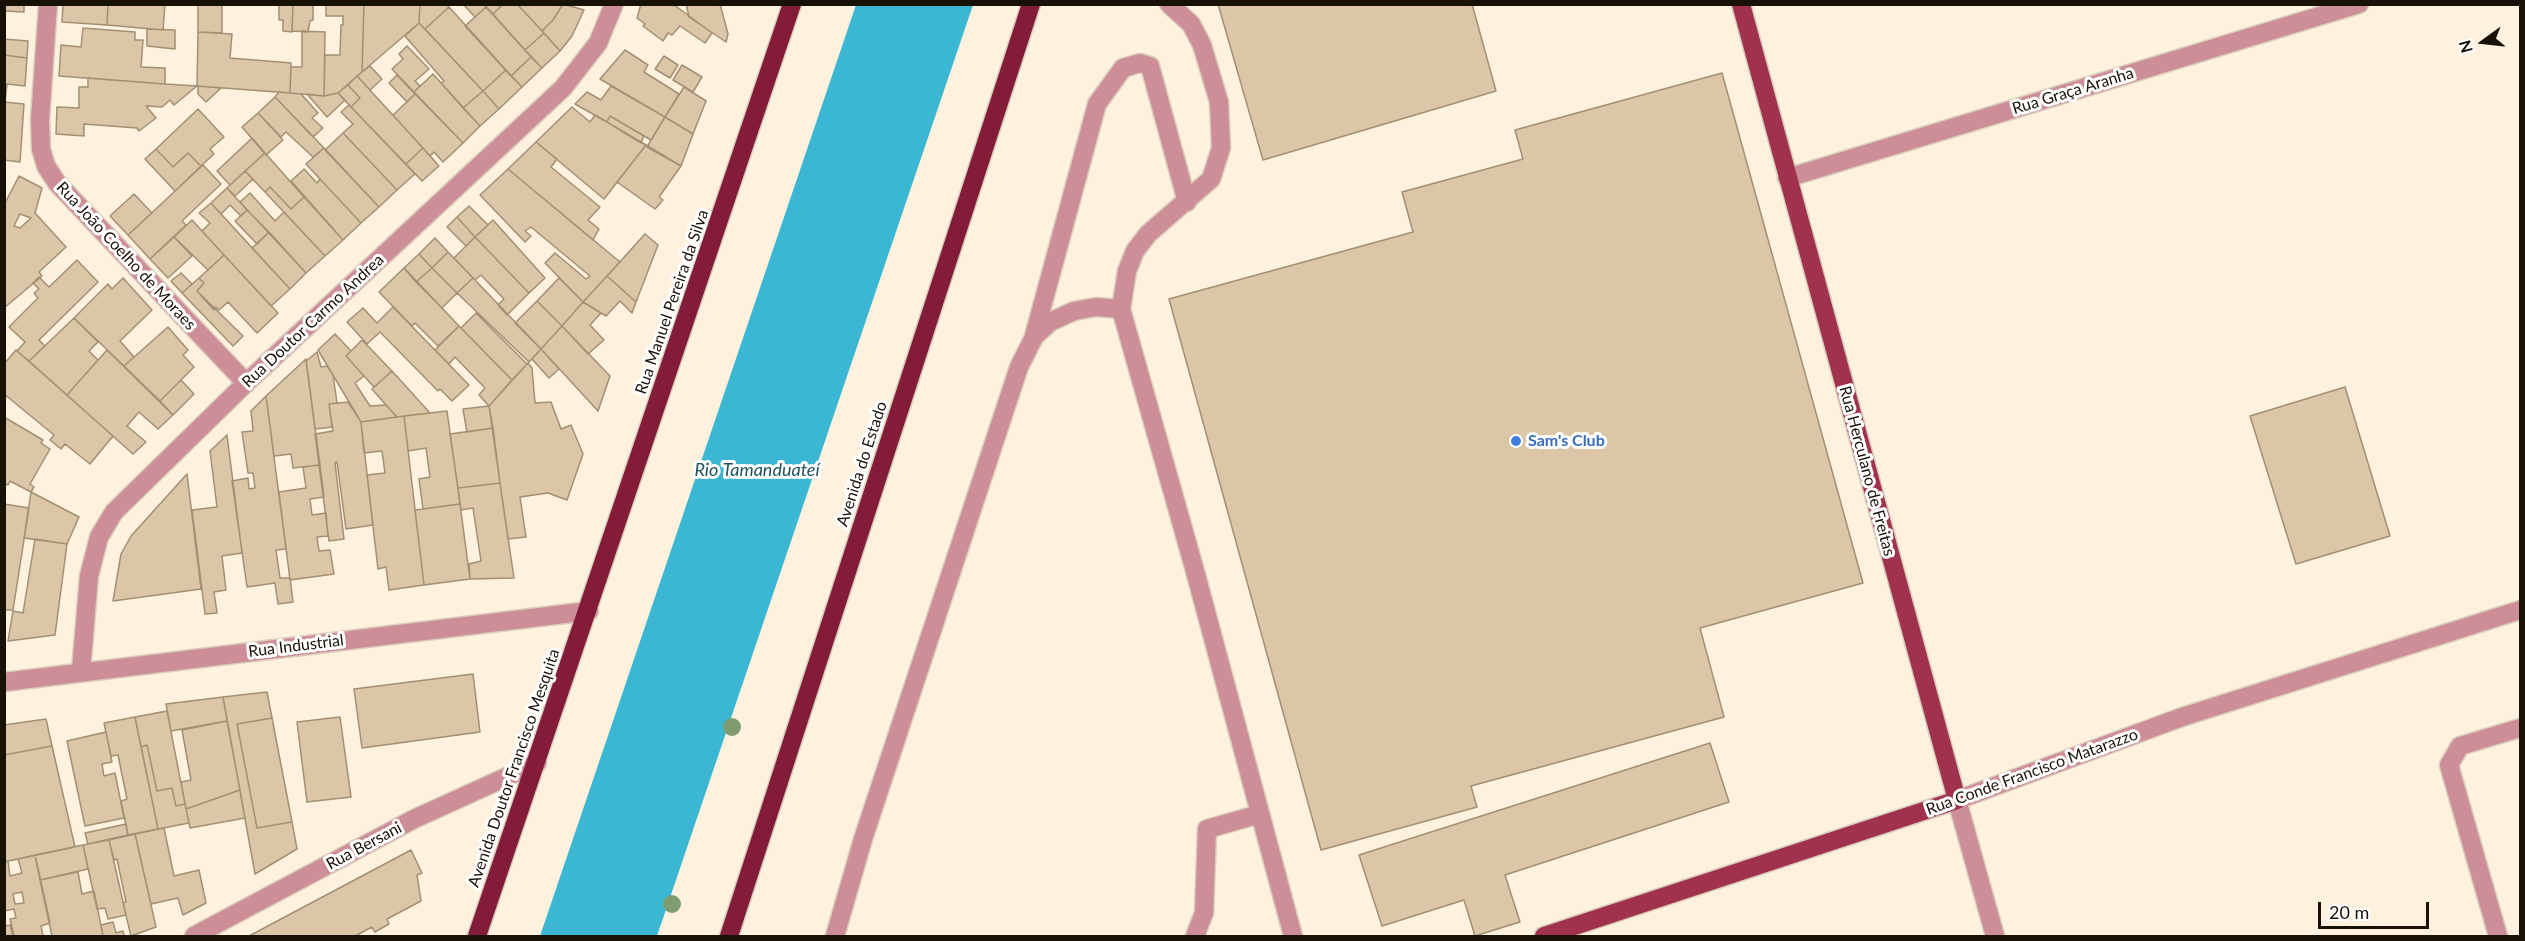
<!DOCTYPE html>
<html>
<head>
<meta charset="utf-8">
<style>
	body { margin:0 }
	#map { position:relative; width:2525px; height:941px; overflow:hidden; background:#fef1de; font-family:Lato,sans-serif }
	canvas { display:block }
	.frame { position:absolute; inset:0; border:6px solid #181106; pointer-events:none }
	.north { position:absolute; left:2453px; top:12px; width:60px; height:60px; -webkit-text-stroke:4px #fff; paint-order:stroke; rotate:255deg; font-size:16px; font-weight:700; line-height:24px; text-align:center; color:#181106 }
	.north::after { content:''; display:block; margin:auto; width:21px; height:27px; background:#181106; clip-path:polygon(50% 0,100% 100%,50% 72%,0 100%) }
	.scale { position:absolute; left:2318px; top:902px; width:111px; height:27px; box-sizing:border-box; border:3px solid #181106; border-top:0; padding-left:8px; font-size:18px; line-height:21px; white-space:nowrap; color:#181106; -webkit-text-stroke:4px #fff; paint-order:stroke }
</style>
</head>
<body>
<div id="map">
<canvas width="2525" height="941"></canvas>
<div class="frame"></div>
<div class="north">N</div>
<div class="scale">20 m</div>
</div>
<script>
const ctx = document.querySelector('canvas').getContext('2d');
ctx.lineJoin = 'round';
function paint(path, color) {
  ctx.fillStyle = color;
  ctx.fill(path, 'evenodd');
}
function toPath(rows) {
  const path = new Path2D();
  for (const r of rows) {
    path.moveTo(r[0], r[1]);
    for (let i = 2; i < r.length; i += 2) path.lineTo(r[i], r[i + 1]);
  }
  return path;
}
function trace(path, color, width, dash) {
  ctx.strokeStyle = color;
  ctx.lineWidth = width;
  ctx.lineCap = dash ? 'butt' : 'round';
  ctx.setLineDash(dash || []);
  ctx.stroke(path);
}
function write(font, color, halo, rows, align = 'center') {
  ctx.font = font + ' Lato,sans-serif';
  ctx.lineWidth = 6;
  ctx.setLineDash([]);
  ctx.textBaseline = 'middle';
  ctx.strokeStyle = halo;
  ctx.fillStyle = color;
  for (const [text, x, y, turn = 0] of rows) {
    ctx.save();
    ctx.translate(x, y);
    ctx.rotate((+turn || 0) * Math.PI / 180);
    ctx.textAlign = isNaN(turn) ? turn : align;
    if (halo) ctx.strokeText(text, 0, 0);
    ctx.fillText(text, 0, 0);
    ctx.restore();
  }
}
paint(toPath([
	[856,5,973,5,657,936,540,936]
]), '#3cb7d3');
const building = toPath([
	[4,4,24,4,24,12,4,11,4,4],
	[63,4,108,4,107,25,62,22,63,4],
	[108,4,165,4,163,30,107,25,108,4],
	[198,4,222,4,222,33,198,32,198,4],
	[279,4,293,4,292,32,283,31,283,20,279,20,279,4],
	[293,4,313,4,313,20,310,21,308,32,292,31,293,4],
	[326,4,364,4,362,72,338,93,324,96,325,55,340,55,341,25,343,25,343,16,326,16,326,4],
	[364,4,420,4,419,23,362,72,364,4],
	[420,4,446,4,449,7,425,29,419,23,420,4],
	[463,4,484,4,486,7,475,17,463,4],
	[484,4,503,4,493,14,484,4],
	[503,4,517,4,544,33,525,50,493,14,503,4],
	[517,4,563,4,553,20,542,31,517,4],
	[563,4,584,10,572,36,560,51,542,31,553,20,563,4],
	[641,4,673,4,712,33,705,43,680,26,672,35,668,33,663,41,643,26,645,24,637,18,641,4],
	[686,4,720,4,728,34,726,42,689,17,686,4],
	[1218,4,1472,4,1496,91,1263,160,1218,4],
	[449,7,506,70,483,91,425,29,449,7],
	[486,7,531,57,511,76,465,26,486,7],
	[419,23,483,91,463,108,441,83,444,81,405,36,419,23],
	[83,28,135,32,135,40,143,40,141,67,165,68,165,84,59,76,61,45,81,47,83,28],
	[147,29,175,30,175,49,147,46,147,29],
	[302,31,325,32,324,96,290,93,291,67,302,67,302,31],
	[198,32,232,34,230,58,291,63,290,93,197,86,198,32],
	[544,33,560,51,542,68,525,50,544,33],
	[4,39,28,41,27,58,4,55,4,39],
	[407,46,429,69,415,81,420,86,414,92,392,69,403,59,399,54,407,46],
	[625,50,648,65,644,72,679,94,665,117,600,79,625,50],
	[4,55,27,58,25,86,7,84,5,102,4,55],
	[664,56,678,65,670,78,655,69,664,56],
	[531,57,542,68,522,87,511,76,531,57],
	[682,65,702,77,693,92,673,80,682,65],
	[370,66,382,79,370,90,357,76,370,66],
	[506,70,522,87,499,109,483,91,506,70],
	[1722,73,1863,583,1700,628,1724,717,1471,786,1477,807,1321,850,1169,299,1413,232,1402,192,1523,159,1515,130,1722,73],
	[433,74,480,126,463,143,414,92,433,74],
	[397,75,415,94,407,102,389,83,397,75],
	[357,76,423,148,406,164,351,107,360,98,348,85,357,76],
	[88,78,165,84,197,86,174,105,170,100,162,107,146,106,156,118,139,131,137,128,84,124,84,136,56,134,57,107,79,108,79,87,88,87,88,78],
	[348,85,360,98,351,107,338,93,348,85],
	[198,86,221,88,206,102,198,94,198,86],
	[611,86,665,117,651,140,610,116,607,122,575,104,587,92,601,100,611,86],
	[684,87,706,101,693,134,665,117,684,87],
	[483,91,499,109,480,126,463,108,483,91],
	[279,92,301,94,318,113,312,118,323,128,313,137,275,97,279,92],
	[338,93,345,100,327,117,307,94,324,96,338,93],
	[415,94,463,143,443,162,434,152,430,156,393,115,415,94],
	[275,97,324,148,313,157,286,132,281,137,258,113,275,97],
	[4,102,24,104,20,162,4,160,4,102],
	[349,105,415,174,397,190,343,133,353,124,341,112,349,105],
	[572,107,590,122,595,115,646,145,604,199,536,142,572,107],
	[198,109,224,137,210,149,214,154,201,166,188,153,173,167,156,149,198,109],
	[258,113,283,140,266,155,242,127,258,113],
	[610,116,644,136,641,143,607,122,610,116],
	[665,117,693,134,681,166,647,147,665,117],
	[343,133,397,190,379,207,325,150,343,133],
	[252,138,265,153,230,185,217,171,252,138],
	[536,142,557,159,551,167,600,207,588,220,599,229,593,240,508,169,536,142],
	[646,145,681,166,659,197,663,200,655,209,617,182,646,145],
	[324,148,379,207,361,223,306,164,324,148],
	[423,148,439,166,422,181,406,164,423,148],
	[156,149,173,167,188,153,201,166,175,191,145,159,156,149],
	[265,153,304,197,291,209,270,187,265,192,245,171,265,153],
	[203,165,221,184,182,221,186,225,150,259,128,235,203,165],
	[304,169,317,183,320,179,361,223,343,240,291,181,304,169],
	[508,169,620,262,583,302,545,263,555,253,586,279,590,276,531,227,525,231,531,236,525,242,480,195,508,169],
	[245,171,253,179,235,196,227,188,245,171],
	[19,176,42,188,35,213,66,247,39,272,42,276,4,308,4,205,19,176],
	[20,214,31,218,20,228,14,226,20,214],
	[270,187,291,209,304,197,343,240,325,256,265,192,270,187],
	[227,188,247,210,241,216,230,205,221,214,211,203,227,188],
	[250,193,275,221,284,212,325,256,306,273,240,202,250,193],
	[134,194,152,213,128,235,110,216,134,194],
	[211,203,290,289,271,306,202,231,210,223,199,213,211,203],
	[469,206,488,225,475,237,457,217,469,206],
	[247,210,269,232,257,244,235,221,247,210],
	[457,217,475,237,466,246,447,227,457,217],
	[192,220,224,255,208,270,174,237,192,220],
	[493,220,545,278,529,293,475,237,493,220],
	[269,232,306,273,290,289,252,248,269,232],
	[645,234,658,245,636,302,607,276,645,234],
	[174,237,192,256,168,278,150,259,174,237],
	[475,237,529,293,507,315,498,305,504,299,481,275,475,280,454,258,475,237],
	[435,238,448,252,432,268,419,254,435,238],
	[448,252,473,278,457,293,432,268,448,252],
	[419,254,432,268,416,282,404,268,419,254],
	[224,255,278,313,257,333,228,302,219,310,216,307,214,310,197,291,204,283,199,278,224,255],
	[77,260,98,282,39,340,45,346,29,361,17,351,25,342,9,327,38,298,34,293,39,289,33,283,39,277,49,287,77,260],
	[404,268,459,326,438,346,415,323,412,326,379,292,404,268],
	[432,268,457,293,442,308,416,282,432,268],
	[181,273,192,284,182,293,171,281,181,273],
	[607,276,636,302,632,313,620,301,606,316,583,302,607,276],
	[123,278,152,310,120,341,134,357,124,366,74,318,108,284,112,289,123,278],
	[199,278,204,283,197,291,243,336,233,346,182,293,199,278],
	[473,278,541,349,529,362,457,293,473,278],
	[559,278,583,302,562,326,537,301,559,278],
	[537,301,562,326,541,349,515,323,537,301],
	[583,302,601,313,590,325,604,340,588,354,562,326,583,302],
	[393,307,469,385,452,401,440,389,438,391,380,332,367,344,347,322,363,308,377,323,393,307],
	[476,313,527,364,512,380,461,328,476,313],
	[74,318,98,342,89,351,98,360,67,395,29,361,74,318],
	[459,326,512,380,489,406,479,395,485,388,455,357,449,364,435,350,459,326],
	[562,326,610,376,598,411,541,349,562,326],
	[168,327,188,350,183,355,194,367,160,401,124,366,168,327],
	[335,334,351,351,346,356,364,376,355,383,370,406,386,405,397,417,361,422,318,350,335,334],
	[362,340,392,371,374,387,346,356,362,340],
	[541,349,559,369,549,378,532,359,541,349],
	[16,350,113,436,90,464,65,444,61,449,50,440,54,435,4,394,4,364,16,350],
	[107,350,173,415,158,429,139,412,127,426,146,442,133,454,67,395,107,350],
	[317,352,321,367,327,366,333,375,337,403,329,404,332,427,315,429,306,361,317,352],
	[306,359,320,465,293,468,291,454,274,456,266,396,306,359],
	[528,363,532,368,535,403,551,402,561,429,571,425,583,454,567,500,548,493,520,497,526,537,508,539,489,406,528,363],
	[392,371,430,413,397,417,386,405,372,389,392,371],
	[181,380,194,394,173,415,160,401,181,380],
	[2345,387,2390,536,2296,564,2250,416,2345,387],
	[266,396,286,549,276,550,280,578,290,578,293,602,278,604,275,583,247,587,232,481,248,478,249,489,255,488,253,473,248,473,242,432,253,431,251,411,266,396],
	[348,402,361,422,373,525,346,529,337,462,335,463,344,539,329,541,315,434,333,431,329,404,348,402],
	[489,406,493,428,467,432,463,409,489,406],
	[447,411,460,504,423,509,419,479,430,477,426,448,408,451,404,416,447,411],
	[404,416,424,585,389,590,386,567,378,569,367,475,385,473,382,451,364,453,361,422,404,416],
	[4,417,43,440,41,443,50,449,30,484,34,487,31,492,10,481,8,485,4,483,4,417],
	[493,428,500,483,458,488,450,434,493,428],
	[227,435,242,553,222,556,226,590,214,592,217,613,205,614,192,510,217,507,210,451,227,435],
	[320,465,324,497,310,499,312,515,326,513,328,536,317,537,319,551,330,550,334,574,290,580,279,492,306,488,303,467,320,465],
	[187,474,201,589,113,601,121,554,131,536,187,474],
	[500,483,514,578,470,579,469,564,481,561,473,508,461,510,458,488,500,483],
	[31,492,79,517,67,544,24,538,31,492],
	[4,504,29,508,13,610,4,610,4,504],
	[460,504,470,579,424,585,415,510,460,504],
	[35,539,67,544,55,635,8,641,13,611,23,613,35,539],
	[473,674,480,732,362,748,354,689,473,674],
	[267,692,272,718,237,724,257,828,292,822,297,849,255,874,223,697,267,692],
	[223,697,227,721,171,731,166,704,223,697],
	[167,711,185,804,176,806,172,788,157,791,147,745,141,747,135,717,167,711],
	[135,717,158,829,128,835,121,801,127,799,118,755,111,756,104,723,135,717],
	[340,717,351,797,307,802,297,722,340,717],
	[272,718,292,822,257,828,237,724,272,718],
	[46,719,52,746,4,755,4,725,46,719],
	[227,721,240,790,186,809,181,782,191,780,182,730,227,721],
	[106,732,112,762,102,764,104,776,115,773,124,818,85,826,67,741,106,732],
	[1710,743,1729,802,1505,875,1520,922,1475,936,1464,900,1382,926,1359,855,1710,743],
	[147,745,157,791,172,788,176,806,185,804,189,823,158,829,141,747,147,745],
	[52,746,75,847,4,862,4,755,52,746],
	[240,790,245,818,190,828,186,809,240,790],
	[126,824,128,835,88,844,85,833,126,824],
	[164,828,174,876,199,870,206,903,183,915,178,898,151,904,135,834,164,828],
	[135,834,156,927,131,936,123,903,126,902,117,859,114,860,109,840,135,834],
	[109,840,126,915,108,919,105,908,97,909,83,845,109,840],
	[83,845,88,869,40,880,35,855,83,845],
	[411,850,422,873,417,875,421,901,387,919,389,924,375,932,372,927,355,936,249,936,411,850],
	[35,855,50,923,41,926,43,936,14,936,10,919,16,918,14,909,4,911,4,862,8,861,10,876,22,873,18,859,35,855],
	[22,892,24,903,15,904,13,894,22,892],
	[78,872,82,894,94,891,103,936,52,936,40,880,78,872],
	[113,922,116,933,123,931,124,936,103,936,101,925,113,922],
	[10,925,13,936,4,936,4,926,10,925]
]);
paint(building, '#dbc6a7');
trace(building, '#a38f72', 1.5);
const minor = toPath([
	[48,4,40,120,41,149,46,166,57,183,246,383],
	[1169,4,1191,24,1202,45,1219,102,1221,148,1211,179,1148,234,1135,251,1127,271,1121,309,1195,571,1293,936],
	[1787,178,2359,4],
	[1034,336,1097,104,1123,68,1140,63,1150,66,1187,202],
	[81,671,89,576,99,537,114,512,246,383,563,88,598,43,614,4],
	[4,682,589,611],
	[194,936,414,819,537,763],
	[835,936,863,839,1019,367,1034,337,1050,322,1074,311,1096,307,1121,309],
	[1195,936,1204,913,1207,829,1260,814],
	[1995,936,1957,800,2182,717,2520,610],
	[2498,936,2449,765,2460,746,2520,728]
]);
const major = toPath([
	[1544,936,1957,800,1741,4]
]);
const highway = toPath([
	[477,936,792,4],
	[729,936,1031,4]
]);
trace(minor, '#d9cdbb', 21);
trace(major, '#d9cdbb', 21);
trace(highway, '#d9cdbb', 21);
trace(minor, '#cd8e97', 18);
trace(major, '#a1324d', 18);
trace(highway, '#831c38', 18);
ctx.fillStyle = '#7f9c71';
for (const [x, y] of [
	[732,727],
	[672,904]
]) {
  ctx.beginPath();
  ctx.arc(x, y, 9, 0, 2 * Math.PI);
  ctx.fill();
}
for (const [x, y, r, color] of [
	[1516,441,6,"#3f7fe0"]
]) {
  const dot = new Path2D();
  dot.arc(x, y, r, 0, 2 * Math.PI);
  ctx.fillStyle = color;
  ctx.fill(dot);
  trace(dot, '#fff', 2);
}
write('16px', '#181106', '#fff', [
	["Rua Graça Aranha",2073,91,-17],
	["Rua João Coelho de Moraes",126,256,47],
	["Rua Manuel Pereira da Silva",672,302,-71],
	["Rua Doutor Carmo Andrea",313,321,-43],
	["Avenida do Estado",862,464,-72],
	["Rua Herculano de Freitas",1867,471,75],
	["Rua Industrial",296,646,-7],
	["Avenida Doutor Francisco Mesquita",514,768,-71],
	["Rua Conde Francisco Matarazzo",2032,772,-20],
	["Rua Bersani",364,846,-28]
]);
write('bold 16px', '#366cbe', '#fff', [
	["Sam's Club",1528,441]
], 'left');
write('italic 18px', '#1f525e', '#fff', [
	["Rio Tamanduateí",757,470]
]);
</script>
</body>
</html>
